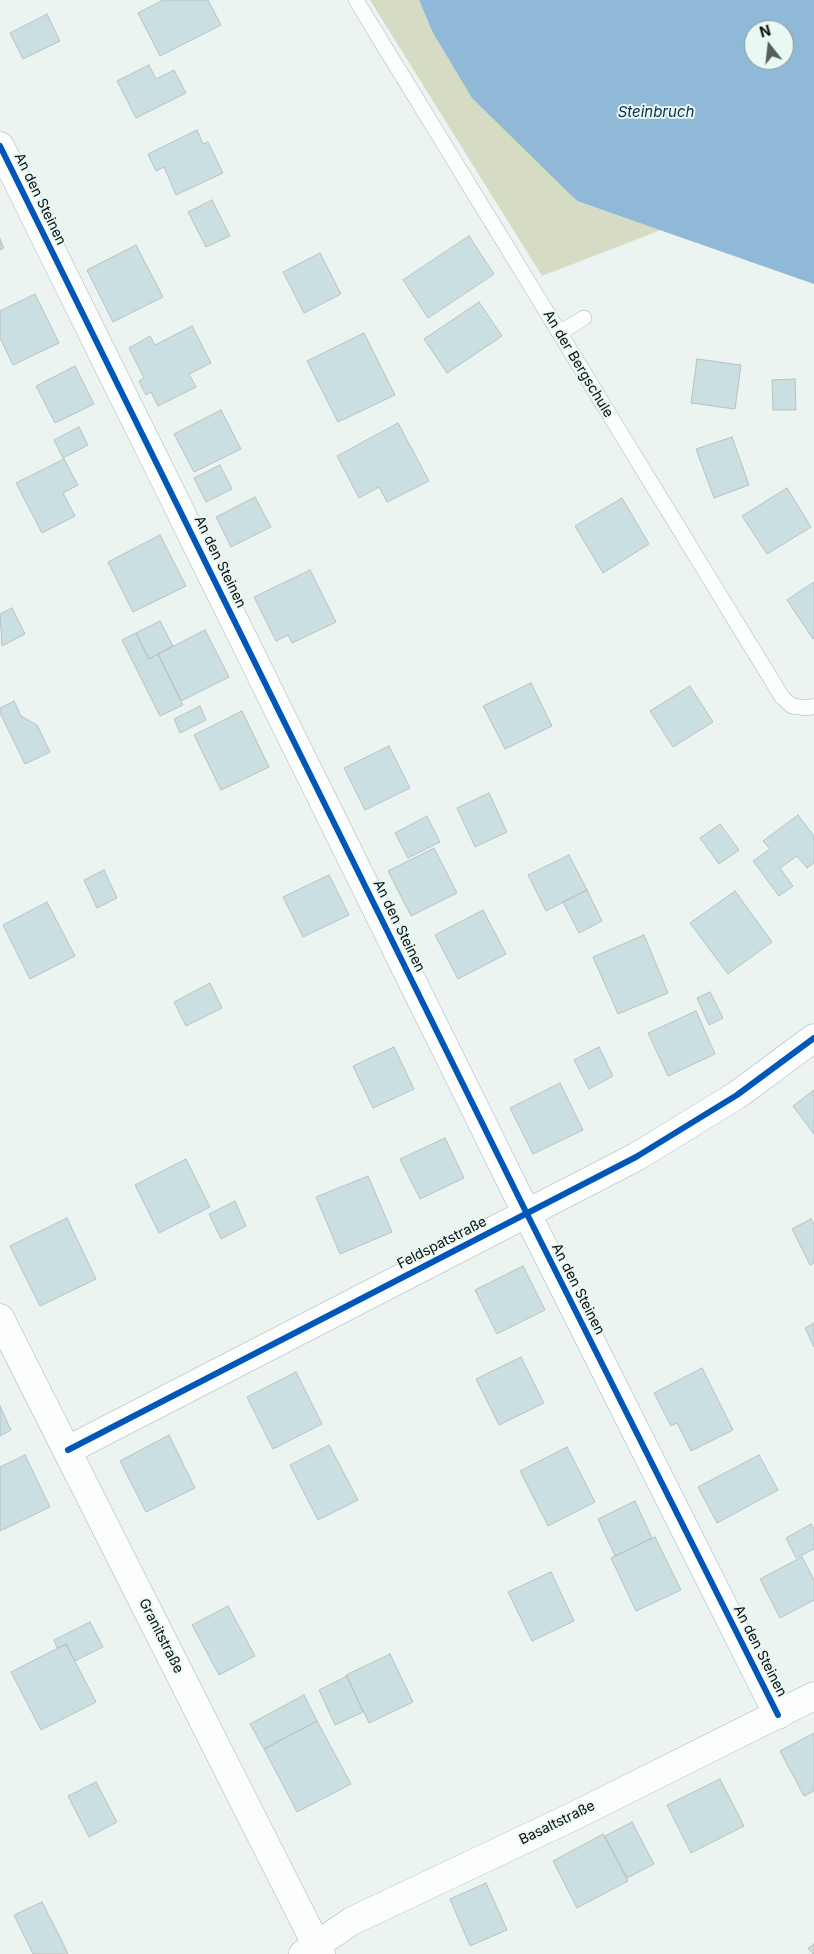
<!DOCTYPE html>
<html>
<head>
<meta charset="utf-8">
<style>
	body { margin:0 }
	#map { position:relative; width:814px; height:1954px; overflow:hidden; background:#ecf4f2; font-family:Inter,sans-serif }
	canvas { display:block }
	.north { position:absolute; left:744px; top:20px; width:50px; height:50px; box-sizing:border-box; background:#e8f8f4; border:1px solid #8e9a97; border-radius:50%; rotate:344deg; font-size:14px; font-weight:700; line-height:20px; text-align:center; color:#080d0b }
	.north::after { content:''; display:block; margin:auto; width:18px; height:22px; background:#585e5c; clip-path:polygon(50% 0,100% 100%,50% 72%,0 100%) }
</style>
</head>
<body>
<div id="map">
<canvas width="814" height="1954"></canvas>
<div class="north">N</div>
</div>
<script>
const ctx = document.querySelector('canvas').getContext('2d');
ctx.lineJoin = 'round';
function paint(path, color) {
  ctx.fillStyle = color;
  ctx.fill(path, 'evenodd');
}
function toPath(rows) {
  const path = new Path2D();
  for (const r of rows) {
    path.moveTo(r[0], r[1]);
    for (let i = 2; i < r.length; i += 2) path.lineTo(r[i], r[i + 1]);
  }
  return path;
}
function trace(path, color, width, dash) {
  ctx.strokeStyle = color;
  ctx.lineWidth = width;
  ctx.lineCap = dash ? 'butt' : 'round';
  ctx.setLineDash(dash || []);
  ctx.stroke(path);
}
function write(font, color, halo, rows, align = 'center') {
  ctx.font = font + ' Inter,sans-serif';
  ctx.lineWidth = 4;
  ctx.setLineDash([]);
  ctx.textBaseline = 'middle';
  ctx.strokeStyle = halo;
  ctx.fillStyle = color;
  for (const [text, x, y, turn = 0] of rows) {
    ctx.save();
    ctx.translate(x, y);
    ctx.rotate((+turn || 0) * Math.PI / 180);
    ctx.textAlign = isNaN(turn) ? turn : align;
    if (halo) ctx.strokeText(text, 0, 0);
    ctx.fillText(text, 0, 0);
    ctx.restore();
  }
}
paint(toPath([
	[370,0,419,0,432,31,576,201,661,230,542,276]
]), '#d6dcc4');
paint(toPath([
	[419,0,814,0,814,284,577,201,472,98,432,31],
	[754,30,784,30,784,60,754,60]
]), '#90b8d7');
const building = toPath([
	[163,0,208,0,221,25,160,56,138,13,163,0],
	[47,14,60,41,23,59,10,33,47,14],
	[149,65,156,79,174,70,186,93,136,118,117,81,149,65],
	[197,130,203,144,208,142,223,173,176,195,164,167,156,171,148,154,197,130],
	[212,200,230,236,206,247,188,212,212,200],
	[469,236,494,274,428,318,403,280,469,236],
	[0,239,4,248,0,250,0,239],
	[136,245,163,297,113,322,87,270,136,245],
	[320,253,341,294,304,313,283,272,320,253],
	[35,294,59,343,13,365,0,338,0,311,35,294],
	[479,302,502,336,447,373,424,339,479,302],
	[192,326,211,363,189,374,196,387,158,406,151,392,146,395,139,381,144,378,129,348,150,336,155,345,192,326],
	[364,333,395,395,338,422,307,361,364,333],
	[697,359,741,365,735,409,691,403,697,359],
	[75,366,94,404,55,423,36,386,75,366],
	[795,379,796,410,773,410,772,380,795,379],
	[221,410,241,449,194,472,174,434,221,410],
	[398,423,429,481,387,502,379,487,359,498,337,456,398,423],
	[79,427,88,445,63,458,54,440,79,427],
	[732,437,749,485,714,498,696,449,732,437],
	[64,459,78,485,63,493,75,516,42,533,16,483,64,459],
	[220,465,232,489,206,502,194,478,220,465],
	[787,488,811,527,767,554,742,516,787,488],
	[255,497,271,527,231,547,216,517,255,497],
	[622,498,649,544,603,573,575,526,622,498],
	[160,535,186,586,133,612,108,562,160,535],
	[310,570,336,622,292,643,288,635,276,641,254,597,310,570],
	[814,582,814,638,813,639,787,600,814,582],
	[12,608,25,634,2,646,0,614,12,608],
	[160,621,173,646,149,659,136,633,160,621],
	[205,630,229,677,181,701,158,654,205,630],
	[136,633,149,659,158,654,183,705,160,716,122,640,136,633],
	[531,683,552,726,505,749,483,706,531,683],
	[690,686,713,722,673,747,650,711,690,686],
	[14,701,21,716,37,725,50,752,25,764,0,713,0,708,14,701],
	[200,706,206,720,180,733,174,719,200,706],
	[242,711,269,767,221,790,194,735,242,711],
	[389,746,410,788,365,810,344,768,389,746],
	[489,793,507,832,475,847,457,808,489,793],
	[798,815,814,836,814,863,807,868,797,856,780,868,793,886,779,896,753,861,770,849,763,841,798,815],
	[427,816,440,842,408,858,395,833,427,816],
	[720,824,739,850,719,864,700,838,720,824],
	[434,848,457,893,411,916,388,871,434,848],
	[569,855,587,890,546,911,528,875,569,855],
	[104,870,117,898,97,908,84,880,104,870],
	[329,875,349,915,303,937,283,897,329,875],
	[587,890,602,921,579,933,563,902,587,890],
	[735,891,772,942,728,974,690,923,735,891],
	[47,902,75,956,30,979,3,925,47,902],
	[483,910,506,954,458,979,435,935,483,910],
	[644,935,668,993,618,1014,593,957,644,935],
	[210,983,222,1008,186,1026,174,1002,210,983],
	[710,992,723,1018,709,1025,697,998,710,992],
	[696,1011,715,1054,668,1076,648,1033,696,1011],
	[394,1047,414,1089,373,1108,353,1066,394,1047],
	[599,1047,613,1076,589,1089,574,1060,599,1047],
	[560,1083,583,1130,533,1154,510,1108,560,1083],
	[814,1090,814,1134,793,1106,814,1090],
	[445,1138,464,1178,420,1199,400,1159,445,1138],
	[186,1159,210,1207,159,1233,135,1185,186,1159],
	[368,1176,392,1232,340,1254,316,1197,368,1176],
	[235,1201,246,1226,221,1239,209,1214,235,1201],
	[67,1218,96,1279,40,1306,10,1246,67,1218],
	[811,1219,814,1224,814,1263,810,1265,792,1229,811,1219],
	[523,1266,545,1310,497,1334,475,1290,523,1266],
	[814,1323,814,1347,805,1328,814,1323],
	[521,1357,544,1403,499,1425,476,1379,521,1357],
	[702,1368,733,1430,691,1451,677,1423,671,1426,654,1393,702,1368],
	[296,1372,322,1424,273,1449,247,1397,296,1372],
	[0,1406,11,1430,0,1436,0,1406],
	[169,1435,195,1488,146,1512,120,1461,169,1435],
	[329,1445,358,1500,318,1520,290,1465,329,1445],
	[567,1447,595,1502,548,1526,520,1471,567,1447],
	[25,1455,50,1507,0,1531,0,1467,25,1455],
	[759,1455,778,1490,717,1523,698,1487,759,1455],
	[635,1501,652,1538,615,1556,598,1519,635,1501],
	[811,1524,814,1529,814,1549,796,1558,786,1538,811,1524],
	[655,1537,681,1590,636,1611,611,1558,655,1537],
	[802,1557,814,1580,814,1600,780,1618,760,1579,802,1557],
	[551,1572,574,1621,532,1641,508,1592,551,1572],
	[228,1606,255,1656,219,1675,192,1625,228,1606],
	[90,1622,103,1647,75,1661,66,1644,57,1648,54,1640,90,1622],
	[66,1644,96,1702,41,1730,11,1672,66,1644],
	[390,1654,413,1702,369,1723,346,1675,390,1654],
	[347,1676,363,1712,335,1725,319,1690,347,1676],
	[304,1695,317,1721,264,1749,250,1724,304,1695],
	[317,1721,351,1784,297,1812,264,1749,317,1721],
	[814,1733,814,1791,804,1796,780,1751,814,1733],
	[720,1779,744,1826,691,1853,667,1805,720,1779],
	[96,1782,117,1822,89,1837,68,1796,96,1782],
	[632,1822,654,1864,627,1878,605,1836,632,1822],
	[603,1834,628,1881,577,1908,553,1861,603,1834],
	[486,1883,507,1930,470,1946,450,1899,486,1883],
	[42,1902,62,1941,68,1954,33,1954,14,1915,42,1902],
	[814,1944,814,1954,813,1954,808,1948,814,1944]
]);
paint(building, '#cadfe2');
trace(building, '#bac0c0', 1);
const lane = toPath([
	[356,0,782,697,792,706,808,708,814,706],
	[559,333,584,318]
]);
const street = toPath([
	[0,146,527,1214,778,1715],
	[0,1318,321,1954],
	[68,1450,636,1157,737,1095,814,1038],
	[303,1954,352,1921,578,1814,814,1696]
]);
trace(lane, '#aeb4b2', 16);
trace(street, '#aeb4b2', 29);
trace(lane, '#fcfdfd', 15);
trace(street, '#fcfdfd', 28);
trace(toPath([
	[0,146,527,1214,778,1715],
	[68,1450,636,1157,737,1095,814,1038]
]), '#0057b8', 6);
write('14px', '#080d0b', '#e8f8f4', [
	["An den Steinen",40,199,64],
	["An der Bergschule",578,364,59],
	["An den Steinen",220,562,64],
	["An den Steinen",399,926,64],
	["Feldspatstraße",442,1243,-27],
	["An den Steinen",578,1289,63],
	["Granitstraße",161,1636,63],
	["An den Steinen",760,1651,63],
	["Basaltstraße",557,1823,-26]
]);
write('italic 15px', '#032f4d', '#e8f8f4', [
	["Steinbruch",656,112]
]);
</script>
</body>
</html>
